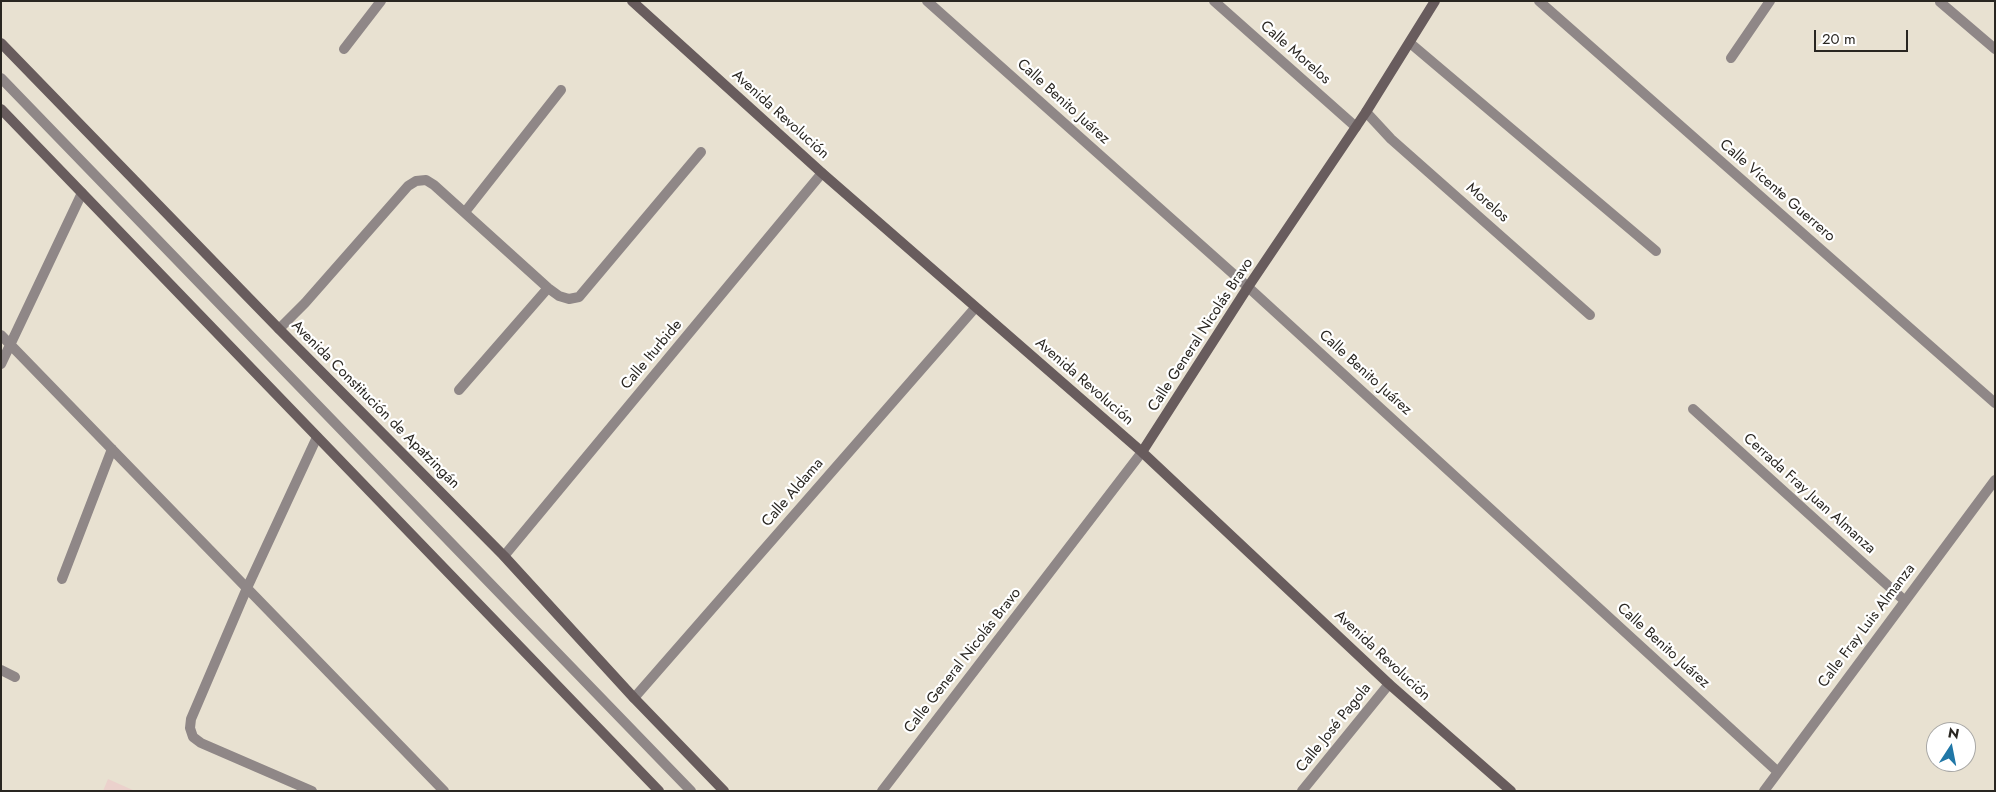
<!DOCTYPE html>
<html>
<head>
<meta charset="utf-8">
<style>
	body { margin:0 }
	#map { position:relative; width:1996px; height:792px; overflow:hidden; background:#e8e1d1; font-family:Jost,sans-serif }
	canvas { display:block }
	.frame { position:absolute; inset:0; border:2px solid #292621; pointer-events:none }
	.north { position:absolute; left:1926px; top:722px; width:50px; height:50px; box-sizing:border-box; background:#fff; border:1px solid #a9a8a6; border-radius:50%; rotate:11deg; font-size:14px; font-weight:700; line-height:20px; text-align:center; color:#292621 }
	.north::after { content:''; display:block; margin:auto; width:18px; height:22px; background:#2077a7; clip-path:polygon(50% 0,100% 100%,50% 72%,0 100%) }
	.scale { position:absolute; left:1814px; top:30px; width:94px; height:22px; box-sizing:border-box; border:2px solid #292621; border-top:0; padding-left:6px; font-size:15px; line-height:18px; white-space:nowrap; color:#292621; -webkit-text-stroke:4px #fff; paint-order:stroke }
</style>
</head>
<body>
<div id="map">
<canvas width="1996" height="792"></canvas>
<div class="frame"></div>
<div class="north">N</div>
<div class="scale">20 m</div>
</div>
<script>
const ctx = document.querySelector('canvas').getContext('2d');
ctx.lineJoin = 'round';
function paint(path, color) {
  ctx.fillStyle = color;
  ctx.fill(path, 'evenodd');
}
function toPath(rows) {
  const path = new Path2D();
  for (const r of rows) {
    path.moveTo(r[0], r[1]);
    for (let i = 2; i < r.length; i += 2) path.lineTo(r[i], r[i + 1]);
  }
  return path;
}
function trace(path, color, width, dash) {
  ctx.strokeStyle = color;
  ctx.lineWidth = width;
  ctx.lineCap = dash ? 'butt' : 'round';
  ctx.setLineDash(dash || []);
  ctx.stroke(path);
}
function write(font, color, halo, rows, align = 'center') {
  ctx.font = font + ' Jost,sans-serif';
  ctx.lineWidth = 4.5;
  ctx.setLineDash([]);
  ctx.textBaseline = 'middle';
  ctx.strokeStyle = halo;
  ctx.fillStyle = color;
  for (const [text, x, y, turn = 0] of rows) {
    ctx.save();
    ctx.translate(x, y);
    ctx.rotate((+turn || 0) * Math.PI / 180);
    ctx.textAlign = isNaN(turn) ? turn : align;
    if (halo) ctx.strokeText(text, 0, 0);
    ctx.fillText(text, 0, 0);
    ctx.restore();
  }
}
paint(toPath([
	[108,779,135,791,103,791]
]), '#ebd1cc');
trace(toPath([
	[344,49,381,1],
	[1731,58,1770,1],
	[1,78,691,791]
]), '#8f8787', 10);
trace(toPath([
	[927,1,1248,287,1778,772],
	[1214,1,1356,127],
	[1539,1,1995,403],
	[1940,2,1995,49],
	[1410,43,1656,251],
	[1366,112,1391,139,1590,315],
	[465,212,561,90],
	[279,329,305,303,408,186,416,181,426,180,434,185,548,288,559,296,569,299,579,297,701,152],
	[1,335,444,791],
	[1,364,82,193],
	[459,390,548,288],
	[1693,409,1905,601],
	[504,556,822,173],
	[62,579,112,449],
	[1,670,15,677],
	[634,698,975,308],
	[312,791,201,743,193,737,190,728,191,719,247,588,317,437],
	[882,791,1142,452],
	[1302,791,1389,684],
	[1764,791,1995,480]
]), '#8f8787', 10);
trace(toPath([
	[632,1,822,173,1142,452,1389,684,1511,791],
	[1,43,279,329,504,556,634,698,724,791],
	[1,109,659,791],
	[1142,452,1248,287,1366,112,1435,1]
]), '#685c5d', 10);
write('15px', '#292621', '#fff', [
	["Calle Morelos",1295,53,41],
	["Calle Benito Juárez",1063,102,42],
	["Avenida Revolución",780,115,42],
	["Calle Vicente Guerrero",1777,191,41],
	["Morelos",1487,203,41],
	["Calle General Nicolás Bravo",1201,335,-57],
	["Calle Iturbide",652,355,-50],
	["Calle Benito Juárez",1365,373,42],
	["Avenida Revolución",1084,382,41],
	["Avenida Constitución de Apatzingán",375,405,45],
	["Calle Aldama",793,493,-49],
	["Cerrada Fray Juan Almanza",1809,494,42],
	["Calle Fray Luis Almanza",1867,626,-53],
	["Calle Benito Juárez",1663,646,42],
	["Avenida Revolución",1382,656,43],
	["Calle General Nicolás Bravo",963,661,-52],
	["Calle José Pagola",1334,728,-51]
]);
</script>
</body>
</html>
